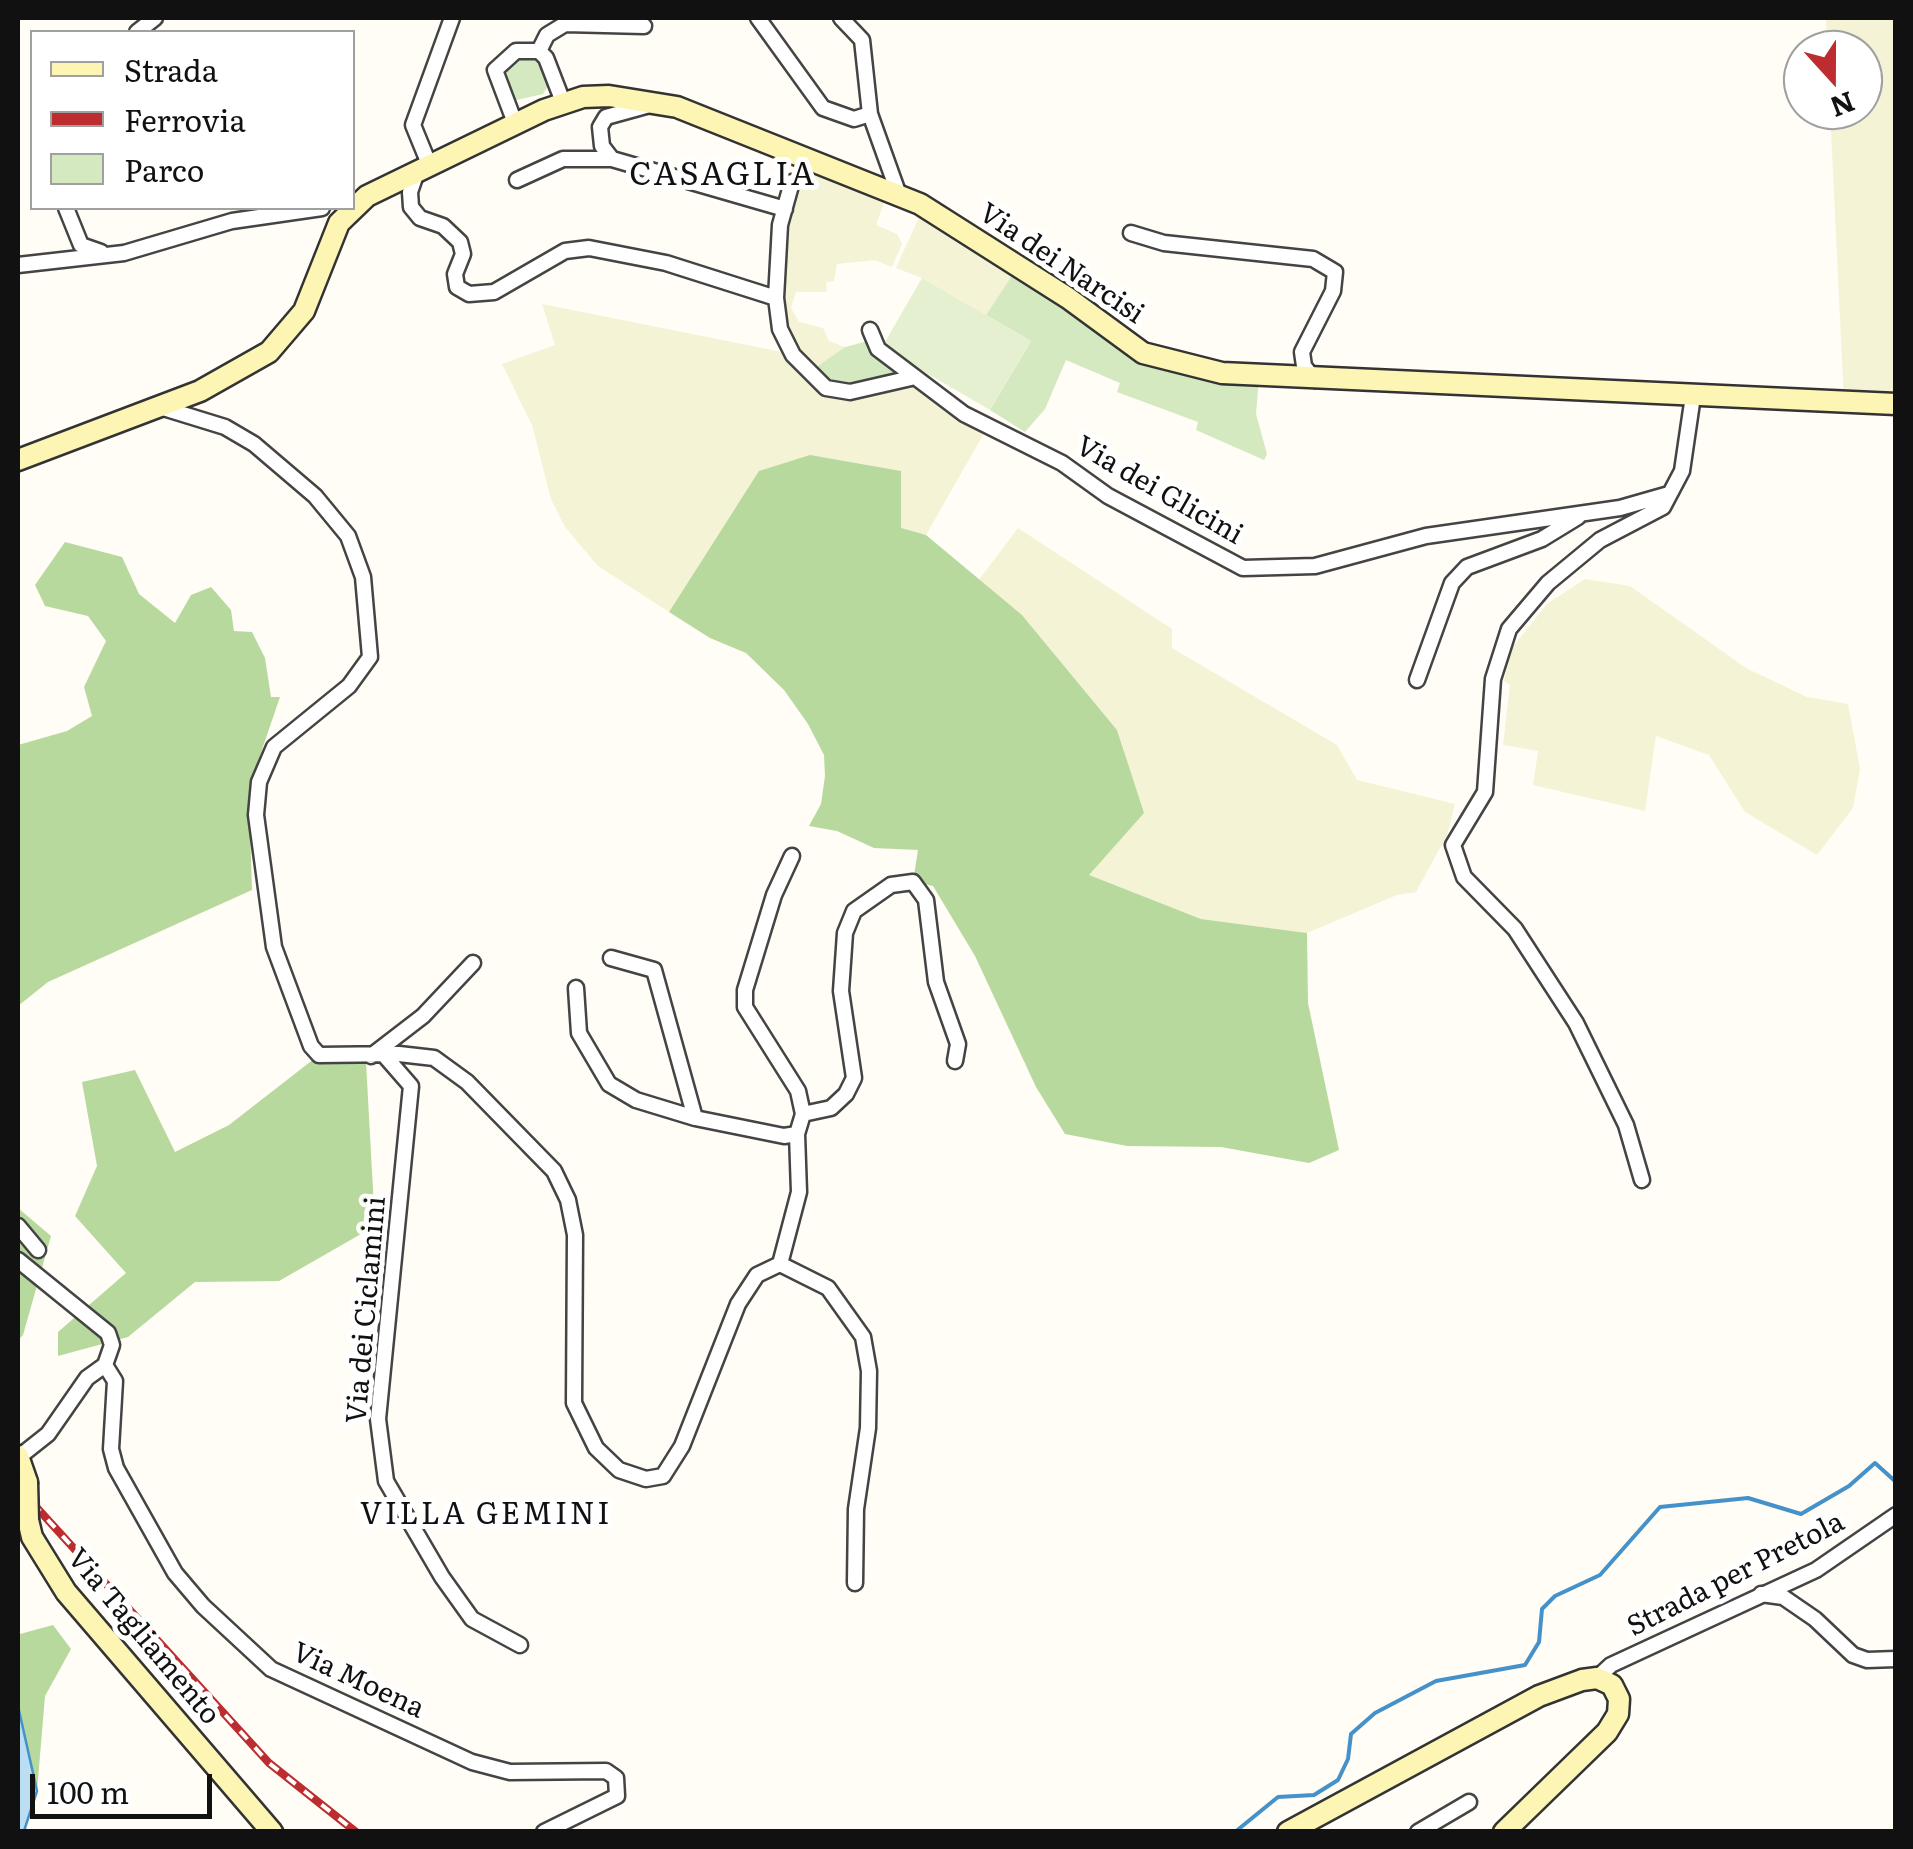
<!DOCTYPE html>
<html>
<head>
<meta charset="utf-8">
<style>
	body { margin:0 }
	#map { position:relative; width:1913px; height:1849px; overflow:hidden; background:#fffdf5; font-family:Literata,serif }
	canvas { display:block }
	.frame { position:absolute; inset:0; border:20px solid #111; pointer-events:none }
	.legend { position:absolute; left:30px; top:30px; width:325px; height:180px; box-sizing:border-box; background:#fff; border:2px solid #a0a0a0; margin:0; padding:12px 18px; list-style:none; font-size:30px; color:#111 }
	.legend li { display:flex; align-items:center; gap:20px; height:50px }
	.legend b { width:50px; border:2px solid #a0a0a0 }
	.north { position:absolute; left:1783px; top:30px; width:100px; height:100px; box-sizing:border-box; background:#fff; border:2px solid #a0a0a0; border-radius:50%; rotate:159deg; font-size:28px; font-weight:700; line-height:40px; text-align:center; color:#111 }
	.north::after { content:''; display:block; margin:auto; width:35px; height:45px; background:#bd2d30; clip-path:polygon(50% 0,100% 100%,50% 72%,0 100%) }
	.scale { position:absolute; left:30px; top:1774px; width:182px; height:45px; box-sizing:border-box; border:5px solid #111; border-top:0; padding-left:12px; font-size:30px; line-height:35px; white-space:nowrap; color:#111; -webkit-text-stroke:8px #fff; paint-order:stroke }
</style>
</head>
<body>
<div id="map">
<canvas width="1913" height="1849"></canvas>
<div class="frame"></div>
<ul class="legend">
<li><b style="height:12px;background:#fcf5b3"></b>Strada</li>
<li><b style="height:12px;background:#bd2d30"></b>Ferrovia</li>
<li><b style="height:28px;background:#d4e9bf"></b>Parco</li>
</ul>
<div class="north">N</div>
<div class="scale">100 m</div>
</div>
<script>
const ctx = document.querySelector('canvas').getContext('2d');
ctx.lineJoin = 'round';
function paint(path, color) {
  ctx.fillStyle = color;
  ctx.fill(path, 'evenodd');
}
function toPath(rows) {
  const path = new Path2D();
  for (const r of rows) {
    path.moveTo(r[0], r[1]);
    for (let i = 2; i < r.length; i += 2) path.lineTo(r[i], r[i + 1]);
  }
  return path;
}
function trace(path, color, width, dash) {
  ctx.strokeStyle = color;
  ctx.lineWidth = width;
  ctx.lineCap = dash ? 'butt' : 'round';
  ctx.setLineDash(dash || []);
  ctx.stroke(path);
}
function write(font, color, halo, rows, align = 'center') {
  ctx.font = font + ' Literata,serif';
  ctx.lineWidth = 10;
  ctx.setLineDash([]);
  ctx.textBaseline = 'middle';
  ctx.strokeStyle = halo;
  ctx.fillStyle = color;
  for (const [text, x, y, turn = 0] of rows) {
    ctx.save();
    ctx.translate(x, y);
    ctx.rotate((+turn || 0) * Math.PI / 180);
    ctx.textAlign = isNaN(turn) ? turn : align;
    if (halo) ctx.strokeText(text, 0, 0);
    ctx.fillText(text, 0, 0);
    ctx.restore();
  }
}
paint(toPath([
	[1826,18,1895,18,1895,404,1844,402,1830,110,1863,110,1863,50,1827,50],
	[797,164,885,200,876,225,897,234,902,244,892,267,875,260,837,264,834,281,826,282,827,292,796,292,791,308,799,322,823,328,829,341,845,347,809,373,911,378,987,428,926,535,736,507,669,612,598,566,565,527,551,499,532,425,502,364,555,345,542,304,792,354,780,329,780,225],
	[921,213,1015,271,986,315,922,278,896,268],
	[1018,528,1172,629,1172,648,1337,745,1357,780,1455,804,1447,835,1416,892,1397,895,1307,933,1201,919,1088,875,1124,750,1117,730,1022,615,978,581],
	[1585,579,1630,586,1746,668,1807,697,1848,704,1860,769,1853,808,1817,855,1745,812,1709,755,1656,736,1645,811,1533,785,1538,751,1503,745,1510,685,1504,681,1511,649,1547,604]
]), '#f5f3d5');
paint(toPath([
	[520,55,538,56,551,81,543,94,512,101,501,71],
	[1015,271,1143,353,1259,378,1256,414,1267,454,1264,460,1196,430,1198,422,1117,392,1120,383,1066,360,1045,409,1025,432,990,410,1031,341,986,315],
	[872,340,911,378,850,392,808,373,845,347]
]), '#d4e9bf');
paint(toPath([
	[810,455,901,471,901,528,926,535,1022,615,1117,730,1144,813,1089,875,1201,919,1307,933,1308,1003,1339,1150,1309,1163,1221,1147,1127,1146,1065,1134,1036,1087,975,956,933,886,913,882,918,850,874,848,837,831,809,826,821,804,825,776,824,755,808,724,784,690,746,653,710,638,669,612,759,471],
	[65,542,122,557,139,594,175,623,191,595,211,587,231,610,234,631,252,632,265,658,271,697,280,697,256,767,250,828,252,890,48,982,18,1006,18,745,67,731,92,716,84,687,106,641,88,616,45,606,35,585],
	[319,1055,366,1062,375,1226,279,1281,195,1282,128,1337,58,1356,58,1332,126,1273,75,1216,97,1166,82,1082,135,1070,175,1152,229,1125],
	[18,1208,51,1236,23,1335,18,1340],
	[53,1625,71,1649,45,1696,37,1791,18,1706,18,1630,20,1634]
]), '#b8d99e');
paint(toPath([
	[922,278,1031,341,990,410,882,347]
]), '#e5f0d0');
const water = toPath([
	[18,1706,37,1791,24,1831,18,1831,18,1706]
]);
paint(water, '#bbdef4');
trace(water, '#4591c9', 2.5);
trace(toPath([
	[1235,1832,1278,1797,1314,1795,1338,1780,1348,1759,1351,1734,1375,1713,1436,1681,1525,1665,1539,1642,1542,1609,1555,1596,1600,1575,1660,1507,1748,1498,1801,1514,1849,1486,1875,1463,1896,1482]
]), '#4591c9', 4);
const street = toPath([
	[758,18,823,108,854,119,870,114,899,195],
	[841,18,862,40,870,114],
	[137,32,155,18],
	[539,51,547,35,565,24,644,26],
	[515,123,495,70,516,51,539,51,546,58,563,102],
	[612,159,602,146,600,127,606,117,646,106],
	[429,164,413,125,452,18],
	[418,169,410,192,411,207,420,218,443,226,460,242,463,254,455,274,457,287,469,294,494,292,565,251,589,248,666,263,776,298],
	[517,180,563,159,612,159,785,209],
	[792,182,780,225,776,298,780,329,793,355,826,388,850,392,911,378],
	[66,208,81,245,101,252],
	[1131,233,1164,243,1313,259,1335,272,1333,291,1302,352,1304,366,1315,380],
	[18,265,124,253,232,221,322,208],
	[870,330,878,349,964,414,1062,463,1108,496,1243,568,1315,566,1426,536,1620,508,1669,494],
	[160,407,225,427,254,444,315,496,348,536,363,577,370,657,349,686,274,747,259,782,256,815,274,947,311,1046,319,1055,399,1054,434,1058,467,1082,554,1171,568,1200,575,1235,574,1403,596,1448,619,1470,646,1479,663,1476,682,1446,738,1304,757,1275,780,1264,828,1288,863,1337,869,1371,868,1428,856,1509,855,1583],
	[1417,680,1452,583,1467,567,1542,539,1578,517],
	[611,958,654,970,695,1118,784,1136,797,1134],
	[576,988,579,1033,609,1084,636,1100,695,1118],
	[384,1055,411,1086,378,1419,386,1481,442,1577,472,1619,520,1645],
	[371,1056,423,1016,473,963],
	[803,1114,831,1108,846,1094,854,1078,841,991,845,933,854,911,891,885,913,882,926,900,936,982,958,1044,955,1061],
	[1642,1180,1626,1125,1576,1023,1515,929,1464,877,1453,845,1485,792,1493,679,1509,629,1548,583,1600,540,1663,507,1682,471,1693,396],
	[18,1226,38,1250],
	[18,1260,108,1333,112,1345,105,1365],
	[780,1264,799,1192,797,1134,803,1114,798,1091,745,1007,745,990,774,895,792,856],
	[19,1457,48,1434,87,1378,105,1365,115,1381,111,1449,116,1468,175,1573,203,1606,271,1669,472,1762,510,1772,606,1771,616,1778,617,1796,544,1832],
	[1761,1594,1783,1597,1815,1619,1853,1655,1867,1660,1896,1659],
	[1597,1678,1611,1665,1816,1570,1896,1515],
	[1418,1832,1469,1802]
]);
const secondary = toPath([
	[18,460,200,391,269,352,304,311,339,223,367,196,544,110,583,97,609,96,677,107,920,204,1068,298,1143,353,1222,373,1896,404],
	[18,1456,27,1482],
	[28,1520,32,1537,66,1592,272,1832],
	[1288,1832,1539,1696,1582,1680,1597,1678,1612,1685,1619,1699,1618,1714,1607,1732,1504,1832]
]);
trace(street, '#444', 19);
trace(secondary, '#333', 25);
trace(street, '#fff', 14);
trace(secondary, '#fcf5b3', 20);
const rail = toPath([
	[18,1487,269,1763,356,1832]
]);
trace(rail, '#bd2d30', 8);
trace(rail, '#fff', 4, [11]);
const secondaryBridge = toPath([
	[27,1482,28,1520]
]);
trace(secondaryBridge, '#333', 25, []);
trace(secondaryBridge, '#fcf5b3', 20);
write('28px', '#111', '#fff', [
	["Via dei Narcisi",1061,264,34],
	["Via dei Glicini",1159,491,30],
	["Via dei Ciclamini",367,1310,-85],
	["Strada per Pretola",1736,1575,-27],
	["Via Tagliamento",143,1637,50],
	["Via Moena",358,1681,25]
]);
ctx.letterSpacing = '2.5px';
write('30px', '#111', '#fff', [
	["VILLA GEMINI",486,1515]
]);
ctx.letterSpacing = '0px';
ctx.letterSpacing = '2.5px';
write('32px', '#111', '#fff', [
	["CASAGLIA",723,176]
]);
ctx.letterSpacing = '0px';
</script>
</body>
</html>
